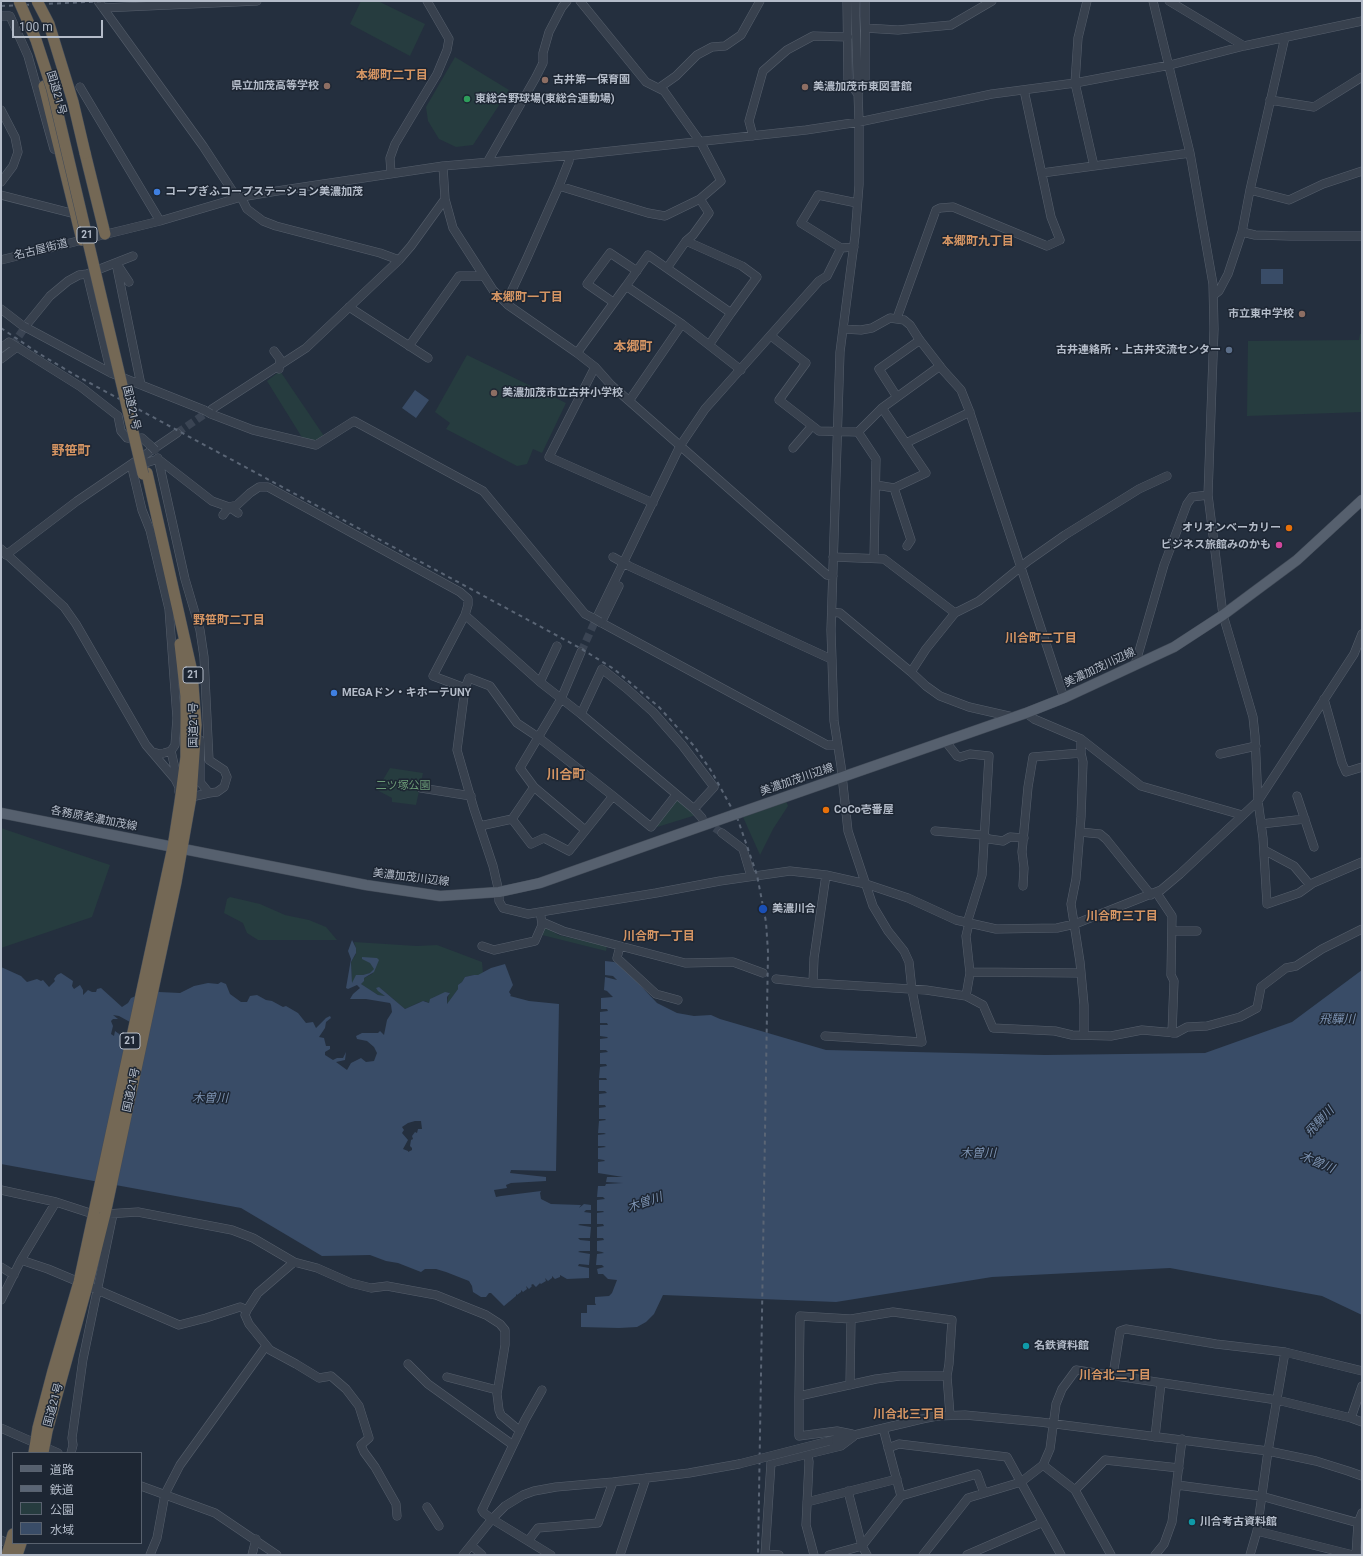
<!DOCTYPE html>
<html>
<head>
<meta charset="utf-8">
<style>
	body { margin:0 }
	#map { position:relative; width:1363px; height:1556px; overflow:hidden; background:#242f3e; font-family:Roboto,"Noto Sans JP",sans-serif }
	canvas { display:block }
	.frame { position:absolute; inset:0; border:2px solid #b4bcc9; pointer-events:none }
	.legend { position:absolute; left:12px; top:1452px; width:130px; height:92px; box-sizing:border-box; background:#1d2633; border:1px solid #59626f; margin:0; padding:5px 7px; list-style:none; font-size:12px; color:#b4bcc9 }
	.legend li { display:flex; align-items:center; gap:8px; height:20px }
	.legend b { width:20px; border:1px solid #59626f }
	.scale { position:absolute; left:12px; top:20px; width:91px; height:18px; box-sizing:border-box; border:2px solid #b4bcc9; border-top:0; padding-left:5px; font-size:12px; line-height:14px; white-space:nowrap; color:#b4bcc9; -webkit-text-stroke:3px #1d2633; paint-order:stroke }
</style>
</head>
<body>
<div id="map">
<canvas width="1363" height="1556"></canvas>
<div class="frame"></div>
<ul class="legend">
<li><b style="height:5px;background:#56606e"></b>道路</li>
<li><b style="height:5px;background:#5a6575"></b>鉄道</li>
<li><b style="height:11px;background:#263c3f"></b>公園</li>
<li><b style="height:11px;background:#394c67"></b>水域</li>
</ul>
<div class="scale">100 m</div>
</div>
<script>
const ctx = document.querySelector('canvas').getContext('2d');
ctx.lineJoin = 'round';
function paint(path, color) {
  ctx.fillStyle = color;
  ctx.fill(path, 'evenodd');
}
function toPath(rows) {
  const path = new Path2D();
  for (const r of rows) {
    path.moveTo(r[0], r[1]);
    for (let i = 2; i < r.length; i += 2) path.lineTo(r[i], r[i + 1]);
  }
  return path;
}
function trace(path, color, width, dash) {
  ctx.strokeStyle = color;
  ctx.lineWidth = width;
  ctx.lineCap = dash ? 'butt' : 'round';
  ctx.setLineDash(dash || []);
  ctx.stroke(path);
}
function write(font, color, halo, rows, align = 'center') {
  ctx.font = font + ' Roboto,"Noto Sans JP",sans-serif';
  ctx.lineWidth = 3;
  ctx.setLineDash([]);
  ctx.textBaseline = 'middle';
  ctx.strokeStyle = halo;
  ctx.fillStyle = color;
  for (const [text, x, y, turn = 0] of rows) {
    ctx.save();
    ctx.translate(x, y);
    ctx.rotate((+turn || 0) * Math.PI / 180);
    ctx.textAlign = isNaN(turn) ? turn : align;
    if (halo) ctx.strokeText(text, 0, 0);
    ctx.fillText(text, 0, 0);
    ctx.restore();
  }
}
paint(toPath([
	[361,1,378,1,425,24,410,56,350,24],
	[455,57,509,90,473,145,456,147,439,139,428,121,426,107],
	[1360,334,1362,334,1362,412,1247,416,1248,341,1359,340],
	[467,355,566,403,542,453,533,449,527,464,517,466,446,429,450,423,435,412],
	[280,371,324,436,314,442,303,439,267,381],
	[390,768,423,773,416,805,392,802,392,798,377,790],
	[677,800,696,815,654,828],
	[786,801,788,806,773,829,760,855,743,817],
	[1,828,110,865,92,917,1,948],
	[230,897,260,904,285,915,309,920,326,927,337,940,258,940,247,933,243,923,224,913,227,899],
	[544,925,558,935,607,946,606,951,542,935],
	[354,942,417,946,437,945,482,962,483,973,478,976,474,975,465,977,462,982,458,985,458,989,447,1004,449,992,434,997,430,1000,429,1003,425,1001,420,1002,405,1009,379,987,385,996,378,995,362,985,361,983,363,982,364,978,372,974,374,969,371,973,363,975,352,983,351,962,356,954,356,948]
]), '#263c3f');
paint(toPath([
	[1261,269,1283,269,1283,284,1261,284],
	[415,390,429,400,416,418,402,408],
	[352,940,356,948,356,953,351,962,352,983,356,975,363,975,370,973,374,969,370,963,362,959,362,957,377,958,379,960,374,972,364,978,364,981,361,984,378,995,385,996,378,991,376,988,379,987,405,1009,423,1001,429,1003,430,999,445,992,450,993,447,997,447,1004,458,989,458,985,462,982,465,977,474,975,478,975,491,968,505,964,513,985,509,992,511,995,510,996,529,1001,559,1004,556,1171,511,1170,510,1173,546,1177,546,1181,511,1183,506,1185,507,1188,494,1190,496,1197,501,1196,541,1191,540,1193,541,1199,551,1204,581,1205,579,1208,584,1204,591,1205,591,1210,586,1210,584,1212,591,1213,591,1224,580,1224,578,1225,591,1227,590,1238,578,1238,580,1240,590,1241,590,1251,580,1251,578,1252,590,1254,589,1265,579,1264,578,1266,589,1268,589,1278,567,1279,560,1275,560,1277,555,1279,552,1276,552,1278,548,1281,545,1278,546,1281,541,1284,538,1281,540,1283,536,1287,533,1284,531,1285,532,1286,529,1289,526,1286,527,1289,523,1292,521,1290,521,1292,517,1295,516,1294,516,1296,504,1306,491,1293,489,1293,486,1297,481,1297,473,1292,472,1286,469,1281,446,1272,436,1269,425,1269,421,1272,398,1263,386,1261,370,1255,322,1256,241,1208,1,1164,1,967,21,976,27,982,37,979,41,981,43,980,49,987,55,981,54,979,57,975,61,973,73,981,72,986,74,989,80,985,83,990,83,995,88,990,92,992,96,992,97,989,101,988,122,1007,128,1003,131,998,153,989,159,992,180,993,194,986,208,983,218,984,221,982,226,984,230,994,241,1002,247,1002,250,996,257,995,266,1000,272,1001,283,1007,286,1006,298,1013,306,1023,313,1022,316,1028,326,1018,330,1016,331,1018,326,1022,325,1028,319,1037,324,1038,326,1046,330,1046,330,1049,325,1052,325,1055,333,1060,337,1058,343,1058,346,1052,345,1060,336,1062,347,1070,351,1063,361,1058,366,1062,374,1061,377,1053,374,1047,367,1041,357,1039,356,1036,362,1033,378,1033,380,1031,384,1035,387,1020,392,1012,391,1005,390,1003,366,999,350,999,353,994,360,988,357,985,348,989,346,988,351,959,348,951],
	[113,1015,119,1016,130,1022,128,1035,122,1036,115,1031,114,1036,111,1034,113,1026,111,1021,113,1019,118,1019],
	[415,1121,421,1121,422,1129,418,1129,417,1133,415,1132,412,1136,413,1139,411,1140,410,1146,412,1148,412,1150,408,1152,408,1151,403,1149,408,1140,402,1133,404,1130,402,1127,408,1123],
	[605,961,614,962,621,965,657,1003,677,1013,694,1016,711,1015,720,1019,826,1050,1045,1055,1205,1053,1292,1022,1362,970,1362,1315,1322,1296,1170,1268,992,1277,836,1302,663,1295,654,1314,646,1322,637,1327,619,1328,581,1327,581,1313,587,1313,587,1305,596,1305,595,1303,595,1297,609,1296,612,1293,617,1280,608,1279,603,1274,598,1274,597,1269,604,1267,602,1265,596,1265,597,1254,604,1253,602,1252,597,1251,597,1241,604,1240,603,1238,597,1238,597,1227,604,1226,603,1224,597,1224,597,1213,604,1212,603,1211,597,1211,597,1200,605,1199,603,1197,597,1197,598,1186,605,1186,606,1184,623,1183,606,1182,607,1177,623,1177,598,1173,598,1162,605,1161,604,1160,598,1159,598,1148,606,1147,604,1146,598,1146,598,1135,606,1134,604,1133,598,1133,599,1121,606,1120,605,1119,599,1119,599,1108,606,1107,605,1105,599,1105,599,1094,607,1093,605,1091,599,1091,599,1080,607,1080,606,1078,599,1078,600,1067,607,1066,606,1064,600,1064,600,1053,608,1052,606,1050,600,1050,600,1039,608,1038,607,1037,600,1036,600,1025,608,1025,607,1023,600,1023,600,1012,608,1011,607,1009,601,1009,601,998,613,997,607,991,604,990,605,977,617,980,613,976,605,975]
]), '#394c67');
trace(toPath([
	[12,346,28,323],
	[177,433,212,409],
	[581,652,597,617],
	[705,821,722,833]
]), '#3a4453', 8, [8, 4]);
const minor = toPath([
	[98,1,203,146,237,198],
	[580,1,646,82,664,91,701,143,721,181,700,199,709,213,693,235,686,241,742,266,757,277,731,313,709,345,682,324,626,286,648,255,731,313],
	[847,1,848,80,857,93],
	[1087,1,1078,38,1075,83,1094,166],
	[1153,1,1190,153,1213,284,1214,329,1208,495,1223,615,1253,717,1255,736,1258,801,1263,838,1267,904,1299,893,1313,883,1362,862],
	[1169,1,1244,46],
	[103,8,257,1],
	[1,16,10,16,28,56,54,149],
	[865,28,898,30,951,25,992,1],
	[80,87,160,221],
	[659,88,676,76,697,55,712,47,725,46,741,35,760,1],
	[858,93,865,79,865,1],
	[1270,100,1314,107,1362,77],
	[1,110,15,137,18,152,13,166,1,182],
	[753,136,749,121,763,71,787,50,813,36,848,37],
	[488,161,536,77,543,63,543,53,549,32,562,7,567,1],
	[443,166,445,199,453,228,493,290,508,305,577,353,595,367,611,385,827,575,833,576],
	[391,173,390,158,395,144,437,74,447,50,449,39,427,1],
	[1042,173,1190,153],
	[559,186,648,213,665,216,700,199],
	[1250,190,1289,200,1323,184,1362,171],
	[1,195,75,214],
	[241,197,247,209,263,221,276,226,380,253,399,260],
	[1242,232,1255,235,1290,236,1362,236],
	[841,248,801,223,818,195,857,203],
	[1,260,160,221,241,197,277,191,443,166,575,155,806,130,859,122,992,94,1075,83,1170,65,1244,46,1362,21],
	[116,263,141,385],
	[119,267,129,282],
	[667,268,686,241],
	[87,274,111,373],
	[1214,295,1219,291,1228,274,1242,232,1250,190,1285,37],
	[613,302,587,284,610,253,637,271],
	[506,303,527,258,559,186,569,161,569,156],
	[349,307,428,358],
	[1,309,23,326],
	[897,318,936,210,940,208,953,207,1047,246,1060,240,1051,217,1024,90],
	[28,323,50,296,68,281,79,275,87,274,133,256],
	[27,328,111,373,204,410],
	[843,329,861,330,872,328,890,318,904,320,910,325,919,339,943,370,961,390,969,410,1064,698],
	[771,336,806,363,779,400,819,431,858,432,876,459,874,558],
	[709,345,741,370],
	[409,346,459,276,484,276],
	[1,348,9,342,81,387,118,416,121,431,127,438,131,439,142,438,151,446],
	[274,351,280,359,279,369],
	[577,353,626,286],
	[1,359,17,347],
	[595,367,549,457,653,503],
	[897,397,879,369,920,340],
	[629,401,682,324],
	[212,409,306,348,399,260,411,246,445,199],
	[211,414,253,430,316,445,354,421,483,491,585,614,593,618],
	[858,432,882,408],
	[906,443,970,412],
	[793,448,812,426],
	[158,458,185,579,200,630,204,657,209,760,224,770,227,777,224,787,217,792,209,793,191,797],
	[158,459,212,501,229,507,237,505,250,493,259,487,268,487,460,592,468,599,468,605,465,615,433,676,465,688,457,750,474,809,493,866,499,892,499,901,503,908,528,914,656,893,720,881,790,871,826,875,866,884,908,898,956,920,996,929,1057,928,1075,924,1161,890,1180,874,1258,801,1354,654,1362,634],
	[136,466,158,459],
	[132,468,142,510,150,530,169,609,177,718,175,745,171,751,164,753,160,754,153,752],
	[876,485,894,488,926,473,882,408,940,366],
	[894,488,911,540,907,546],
	[223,515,229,507,238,513],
	[1,549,64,607,76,624,146,745,175,779,179,787,179,792],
	[6,555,77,501,177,433],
	[613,557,629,566,831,659],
	[833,557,884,559,955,613],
	[832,612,840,613,911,672,926,686,940,696,969,707,1013,717],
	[465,615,540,682,581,714,694,809,702,818],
	[597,617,680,446,705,409,819,281,827,276,841,248,854,247],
	[600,622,827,745,837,745],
	[601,623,619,586],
	[1135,665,1164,565,1187,504,1192,497,1208,495],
	[911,672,926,649,955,613,979,601,1028,561,1065,535,1139,489,1167,476],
	[540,682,557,646],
	[465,688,469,678,490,686,517,723,538,737,613,796,651,827,676,795],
	[1324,699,1342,763,1346,772,1362,767],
	[1026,713,1034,719,1081,739,1141,786,1242,815],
	[581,714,602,669,626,688,653,712,682,745,714,787,694,809],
	[1081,739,1081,753,1083,762,1081,817,1076,879,1071,904,1080,962,1084,1005,1084,1035],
	[200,740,200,782,209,793],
	[946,742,957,756,960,757,970,754,989,756,982,875,967,923],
	[171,751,176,773,175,779],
	[1220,754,1256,746],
	[534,787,585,830],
	[421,788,471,796],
	[1297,796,1314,847],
	[512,819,531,844,544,838,569,851,613,796],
	[1261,824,1305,819],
	[480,826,512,819,534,787,520,768,561,699,581,652],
	[935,831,982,835,989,839,1003,841,1010,837,1024,838],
	[1080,832,1100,834,1106,839,1151,895],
	[722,833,743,849,751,876],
	[1264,850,1294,866,1310,885],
	[1023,886,1024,868,1022,852,1028,787,1033,757,1081,753],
	[1156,892,1172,916,1171,975,1174,981,1172,1033],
	[542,922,563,931,685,963,733,962,763,973],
	[1172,931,1197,931],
	[482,946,494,950,535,941,542,925,541,917],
	[620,946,617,958,656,994,678,1000],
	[970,972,1081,973],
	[776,979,813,983,926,990,966,996,970,973,966,936,969,923],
	[813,983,814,958,826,875],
	[966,996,983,1005,993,1028,1055,1031,1072,1035,1111,1036,1142,1030,1176,1033,1187,1027,1207,1026,1240,1017,1257,1008,1261,987,1286,968,1296,966,1322,949,1362,929],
	[825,1036,922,1042,912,990,909,962,904,951,888,931,873,906,848,831,841,766,834,721,831,630,840,352,855,236,859,185,859,122,855,1],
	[1,1190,56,1202,93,1214],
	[105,1214,138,1212,232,1230,253,1238,294,1262,317,1268,351,1283,371,1288,387,1286,436,1295,486,1315,500,1324,505,1330,505,1345,497,1394,499,1410,501,1415,520,1431],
	[21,1260,48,1269,79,1282],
	[294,1262,258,1293,247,1310,245,1315,249,1324,270,1350,296,1364,319,1378,331,1376,346,1389,359,1406,369,1438,361,1445,364,1452,375,1467,396,1504,397,1516],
	[1,1267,14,1275],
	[93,1288,179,1325,206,1318,240,1307,247,1310],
	[1,1300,21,1260,56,1202],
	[408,1364,428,1384,513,1445],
	[1113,1375,1120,1331,1126,1329,1216,1344,1285,1352],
	[947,1376,900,1376,876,1379,799,1396,800,1316,851,1319,893,1312,952,1320,949,1364,947,1376,950,1415],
	[447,1377,497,1390],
	[850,1385,851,1319],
	[542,1390,525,1420,482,1510,484,1513,492,1519,551,1555],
	[799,1396,799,1436,837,1431,852,1434],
	[1351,1418,1362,1386],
	[1,1428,58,1453],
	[1155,1437,1161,1383],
	[829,1441,922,1419,937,1416,965,1415,1040,1422,1268,1451,1316,1461,1348,1471,1362,1476],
	[888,1448,899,1444,1007,1457,1061,1555],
	[71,1453,73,1445,72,1438,83,1359,113,1214],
	[808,1455,809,1462,806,1525,814,1555],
	[1043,1465,1075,1490,1111,1555],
	[1177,1485,1261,1496,1362,1524],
	[141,1486,215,1513,277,1555],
	[1075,1490,1105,1460,1179,1468],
	[848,1491,862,1546,867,1555],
	[901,1496,977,1474,984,1493],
	[807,1502,897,1479],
	[427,1507,439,1526],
	[1257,1531,1353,1555],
	[1,1540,10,1545],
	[528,1541,538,1528,598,1523,613,1482],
	[471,1545,482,1555],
	[766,1554,779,1555],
	[150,1555,157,1538,165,1494,180,1465,266,1346],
	[252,1555,256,1539],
	[463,1555,492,1519,505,1506,523,1495,534,1491,556,1487,613,1482,689,1473,739,1464],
	[620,1555,646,1478],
	[765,1555,771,1463,841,1446,853,1437],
	[829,1555,862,1546,901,1496,883,1428],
	[923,1555,968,1498,1021,1482,1043,1465,1050,1449,1056,1404,1062,1389,1076,1370,1277,1400,1351,1418,1362,1422],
	[967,1555,1043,1522],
	[1155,1555,1164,1544,1172,1522,1182,1439],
	[1250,1555,1257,1531,1268,1451,1285,1352,1362,1371],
	[1356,1555,1358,1523,1362,1513]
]);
const major = toPath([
	[1,813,366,885,440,896,499,892,540,883,733,815],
	[739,813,1026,713,1064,698,1174,647,1223,615,1297,560,1362,500]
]);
const highway = toPath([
	[44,86,82,240],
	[85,153,105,234],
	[34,1453,38,1428,53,1371,79,1282,173,847,180,802,186,757,186,696,180,644],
	[43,1453,47,1431,87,1286,105,1214,176,882,191,797,196,725,192,672,147,473],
	[7,1555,13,1534],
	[17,1555,21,1543]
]);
trace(minor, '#565f6c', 9);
trace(major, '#414a57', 11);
trace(highway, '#434c59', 12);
trace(minor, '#38414e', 8);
trace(major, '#56606e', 10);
trace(highway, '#746855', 11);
trace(toPath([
	[1,6,108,1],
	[1,328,38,353,75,375,580,648,614,669,659,707,694,746,712,772,738,820,757,875,766,922,768,952,758,1555]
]), '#5a6575', 2, [4, 4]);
const minorBridge = toPath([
	[23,326,27,328],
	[204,410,211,414],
	[151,446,155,450],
	[593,618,600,622],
	[739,1464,829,1441]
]);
const majorBridge = toPath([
	[733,815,739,813]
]);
const highwayBridge = toPath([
	[19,1,36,40,52,89,143,474],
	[37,1,49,24,73,102,85,153]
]);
trace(minorBridge, '#565f6c', 9, []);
trace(majorBridge, '#414a57', 11, []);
trace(highwayBridge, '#434c59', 12, []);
trace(minorBridge, '#38414e', 8);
trace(majorBridge, '#56606e', 10);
trace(highwayBridge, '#746855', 11);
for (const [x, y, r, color] of [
	[545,80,4,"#8d6e63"],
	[327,86,4,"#8d6e63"],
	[805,87,4,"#8d6e63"],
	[467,99,4,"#2e9e5b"],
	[157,192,4,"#3f7fe0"],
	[1302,314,4,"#8d6e63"],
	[1229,350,4,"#5c6f8a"],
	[494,393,4,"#8d6e63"],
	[1289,528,4,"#e8710a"],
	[1279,545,4,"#d1479c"],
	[334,693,4,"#3f7fe0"],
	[826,810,4,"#e8710a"],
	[763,909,5,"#1a4fb4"],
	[1026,1346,4,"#0f9aa8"],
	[1192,1522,4,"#0f9aa8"]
]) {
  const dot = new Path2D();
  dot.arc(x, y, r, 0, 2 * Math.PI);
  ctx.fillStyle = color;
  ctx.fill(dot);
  trace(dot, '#1d2633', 1.5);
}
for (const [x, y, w] of [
	[87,235,20],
	[193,675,20],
	[130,1041,20]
]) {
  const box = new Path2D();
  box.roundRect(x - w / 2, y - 8, w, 16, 3);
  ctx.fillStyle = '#1d2633';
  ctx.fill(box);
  trace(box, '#b4bcc9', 1);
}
write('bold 10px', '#b4bcc9', null, [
	["21",87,235],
	["21",193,675],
	["21",130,1041]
]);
write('bold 11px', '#b4bcc9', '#1d2633', [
	["古井第一保育園",553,80],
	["県立加茂高等学校",319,86,"right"],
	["美濃加茂市東図書館",813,87],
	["東総合野球場(東総合運動場)",475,99],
	["コープぎふコープステーション美濃加茂",165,192],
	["市立東中学校",1294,314,"right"],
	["古井連絡所・上古井交流センター",1221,350,"right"],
	["美濃加茂市立古井小学校",502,393],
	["オリオンベーカリー",1281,528,"right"],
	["ビジネス旅館みのかも",1271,545,"right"],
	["MEGAドン・キホーテUNY",342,693],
	["CoCo壱番屋",834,810],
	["美濃川合",772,909],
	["名鉄資料館",1034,1346],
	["川合考古資料館",1200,1522]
], 'left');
write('11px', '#b4bcc9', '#1d2633', [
	["国道21号",56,93,74],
	["名古屋街道",41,250,-14],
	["国道21号",131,408,77],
	["美濃加茂川辺線",1100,668,-25],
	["国道21号",194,725,-90],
	["美濃加茂川辺線",797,780,-19],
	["各務原美濃加茂線",94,819,11],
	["美濃加茂川辺線",411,878,7],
	["国道21号",132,1090,-78],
	["国道21号",54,1405,-75]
]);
write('11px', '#6b9a76', '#1d2633', [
	["二ツ塚公園",403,786]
]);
write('bold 12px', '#d59563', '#1d2633', [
	["本郷町二丁目",392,76],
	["本郷町九丁目",978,242],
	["本郷町一丁目",527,298],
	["野笹町二丁目",229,621],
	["川合町二丁目",1041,639],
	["川合町三丁目",1122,917],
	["川合町一丁目",659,937],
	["川合北二丁目",1115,1376],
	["川合北三丁目",909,1415]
]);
write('italic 12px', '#7c92b1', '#1d2633', [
	["飛驒川",1337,1020],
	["木曽川",210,1099],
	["飛騨川",1320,1122,-47],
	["木曽川",978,1154],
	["木曽川",1317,1163,23],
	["木曽川",645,1203,-19]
]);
write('bold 13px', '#d59563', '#1d2633', [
	["本郷町",633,348],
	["野笹町",71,452],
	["川合町",566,776]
]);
</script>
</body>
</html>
